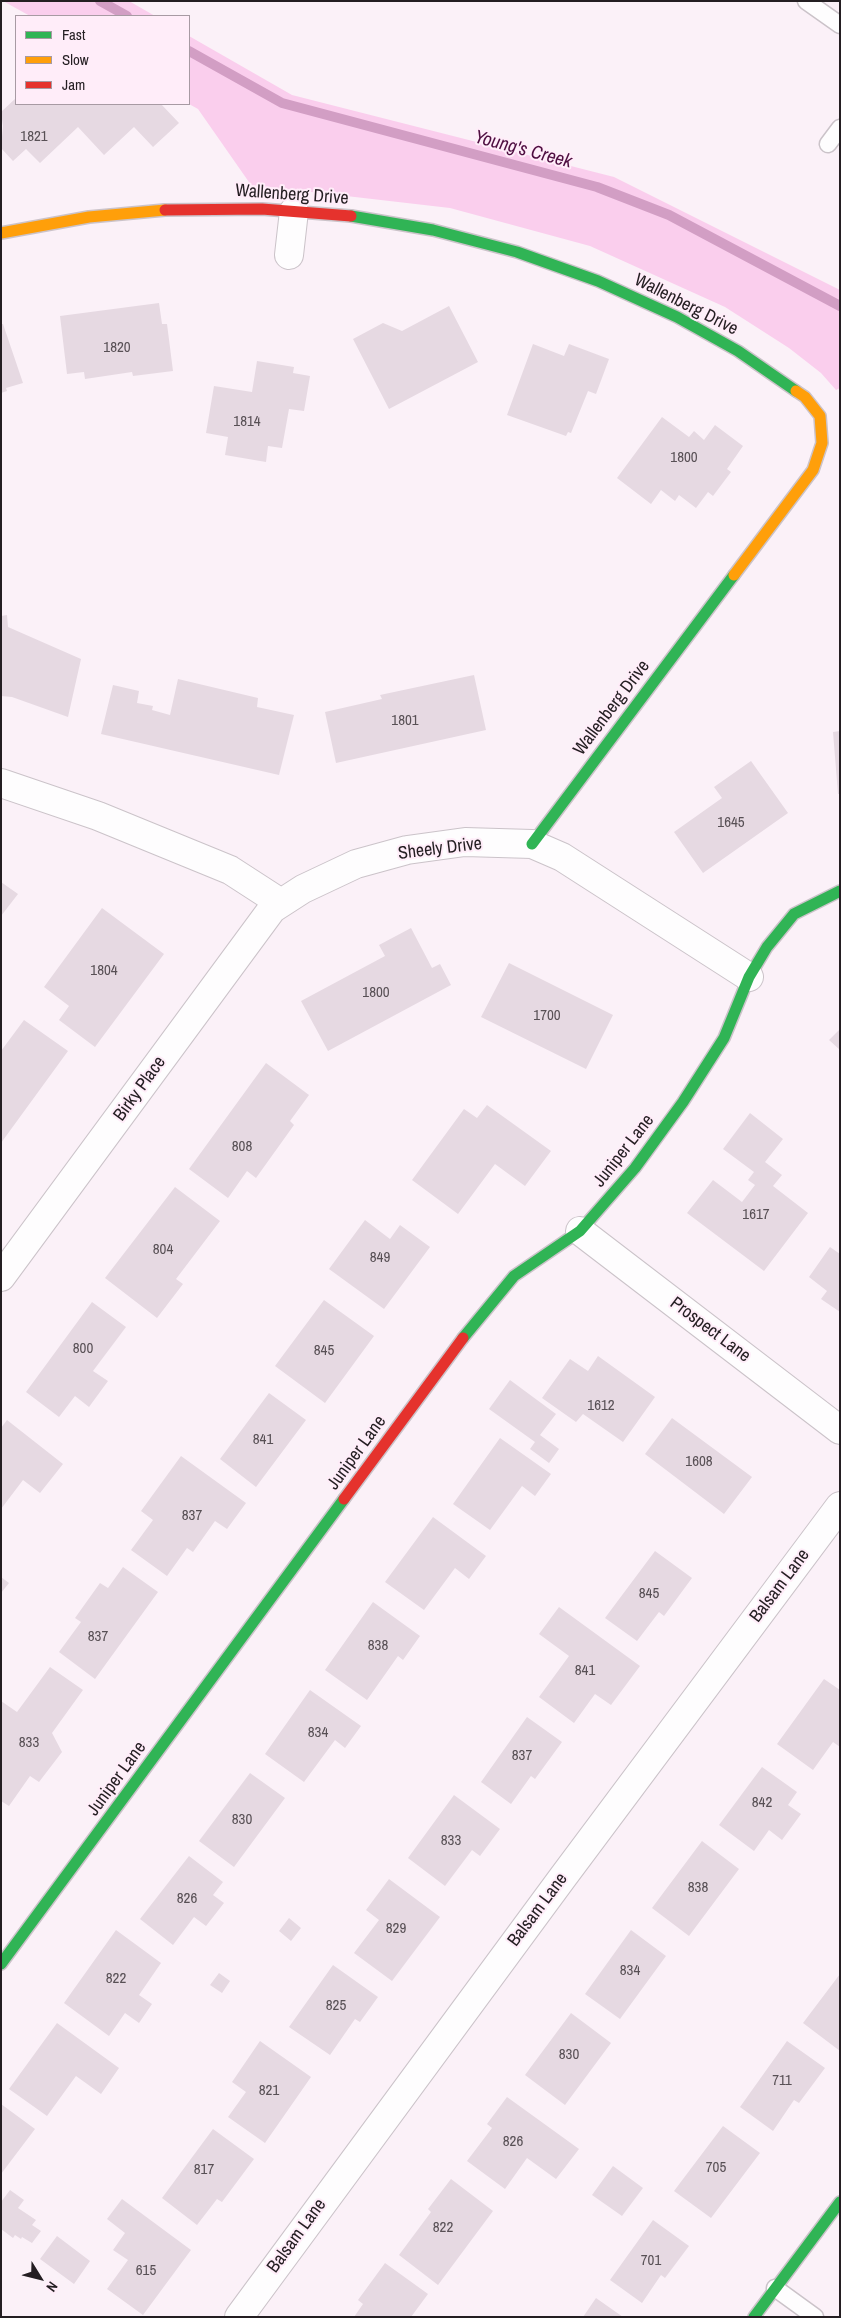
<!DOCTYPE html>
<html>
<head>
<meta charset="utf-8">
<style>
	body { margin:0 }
	#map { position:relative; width:841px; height:2318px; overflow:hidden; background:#fbf1f8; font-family:"Archivo Narrow",sans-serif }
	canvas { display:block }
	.frame { position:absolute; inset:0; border:2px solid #241e22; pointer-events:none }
	.legend { position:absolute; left:15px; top:15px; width:175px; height:90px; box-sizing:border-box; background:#ffedf9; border:1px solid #a79aa3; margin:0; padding:6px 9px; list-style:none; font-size:15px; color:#241e22 }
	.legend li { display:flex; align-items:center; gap:10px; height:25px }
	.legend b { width:25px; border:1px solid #a79aa3 }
	.north { position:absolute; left:15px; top:2253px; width:50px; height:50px; -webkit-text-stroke:4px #ffedf9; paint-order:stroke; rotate:126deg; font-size:14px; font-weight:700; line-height:20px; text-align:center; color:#241e22 }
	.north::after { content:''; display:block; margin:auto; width:18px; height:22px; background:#241e22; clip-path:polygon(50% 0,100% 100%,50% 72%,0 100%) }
</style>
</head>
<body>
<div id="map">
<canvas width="841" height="2318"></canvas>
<div class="frame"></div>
<ul class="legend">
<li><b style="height:6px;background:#30b455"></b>Fast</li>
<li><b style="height:6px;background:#ff9f0a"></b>Slow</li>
<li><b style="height:6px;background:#e5322d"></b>Jam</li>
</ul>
<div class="north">N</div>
</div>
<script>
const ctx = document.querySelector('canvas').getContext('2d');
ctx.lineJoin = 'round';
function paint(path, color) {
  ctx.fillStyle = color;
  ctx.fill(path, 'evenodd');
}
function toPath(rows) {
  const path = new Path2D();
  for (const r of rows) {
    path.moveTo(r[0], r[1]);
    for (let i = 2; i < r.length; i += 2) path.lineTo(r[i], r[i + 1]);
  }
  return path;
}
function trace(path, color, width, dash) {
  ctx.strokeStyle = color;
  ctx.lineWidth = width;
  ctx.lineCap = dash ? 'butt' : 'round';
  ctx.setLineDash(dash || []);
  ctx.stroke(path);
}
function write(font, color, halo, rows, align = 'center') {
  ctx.font = font + ' "Archivo Narrow",sans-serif';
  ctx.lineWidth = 4;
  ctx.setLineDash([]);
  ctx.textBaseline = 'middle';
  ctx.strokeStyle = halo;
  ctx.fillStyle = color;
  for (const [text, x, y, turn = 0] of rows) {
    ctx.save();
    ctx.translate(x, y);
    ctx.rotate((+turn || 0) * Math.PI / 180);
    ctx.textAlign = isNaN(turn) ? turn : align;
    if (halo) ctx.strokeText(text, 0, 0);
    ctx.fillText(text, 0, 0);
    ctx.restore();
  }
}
paint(toPath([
	[3,1,129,1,155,16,30,16],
	[189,36,292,95,614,177,840,290,840,388,836,390,821,373,789,348,725,307,590,246,450,208,251,185,198,109,189,104]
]), '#faceed');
trace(toPath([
	[100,1,127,16],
	[189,51,282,103,597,187,669,215,840,306]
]), '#d29ec4', 10);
paint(toPath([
	[16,98,16,104,161,104,179,123,153,147,134,127,104,155,78,127,40,163,26,149,13,161,1,148,3,126,1,112],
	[159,303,162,324,167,324,173,371,133,376,132,372,85,379,84,372,67,374,60,316],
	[449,306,478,362,389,409,353,339,383,323,402,331],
	[1,324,3,324,23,383,6,388,7,391,1,393],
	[533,344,564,356,569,344,609,359,596,394,588,391,571,433,568,432,566,436,507,415],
	[257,361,294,367,293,373,310,376,304,411,289,409,282,448,268,446,266,462,225,455,228,437,206,433,214,386,252,392],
	[662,417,689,437,694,431,704,440,715,425,743,446,727,469,731,472,713,496,708,492,696,508,679,495,675,501,661,490,651,504,617,478],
	[7,615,8,627,81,659,68,717,12,697,1,696,1,616],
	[474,675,486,730,336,763,325,712,382,699,380,695],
	[178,679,258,698,257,707,294,715,279,775,101,734,113,685,139,691,137,703,153,706,152,710,170,715],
	[840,731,840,794,838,794,833,732],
	[751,761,788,813,703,873,674,832,722,798,714,787],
	[1,882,18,894,1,916],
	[102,908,164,954,95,1047,59,1020,69,1006,44,987],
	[411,928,432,968,440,964,451,985,328,1051,301,1001,385,956,379,945],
	[509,963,613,1015,586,1069,481,1017],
	[24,1020,68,1051,1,1143,1,1051],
	[840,1029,840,1050,829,1040],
	[266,1063,309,1095,290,1121,294,1125,256,1178,247,1171,228,1198,189,1169],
	[487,1105,551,1151,525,1186,495,1164,458,1214,412,1180,464,1109,477,1118],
	[750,1113,783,1139,765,1162,782,1175,773,1186,808,1213,764,1271,687,1213,713,1180,742,1202,755,1185,748,1180,754,1172,723,1149],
	[175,1187,220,1221,176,1279,183,1284,157,1318,105,1278],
	[365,1220,390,1239,400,1225,430,1247,384,1309,329,1269],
	[830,1247,840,1254,840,1312,821,1299,827,1291,809,1277],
	[324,1300,374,1336,325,1403,275,1366],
	[92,1302,126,1327,93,1371,108,1381,89,1407,75,1396,59,1417,26,1392],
	[598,1356,655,1397,623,1442,583,1414,576,1422,542,1398,570,1359,588,1371],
	[510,1380,556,1414,540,1435,559,1449,549,1463,530,1449,535,1442,489,1409],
	[269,1393,306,1420,256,1487,220,1459],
	[672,1418,752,1477,724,1514,645,1454],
	[7,1420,63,1464,40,1493,23,1480,1,1509,1,1428],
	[500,1438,551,1474,535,1496,522,1486,490,1530,453,1504],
	[181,1456,246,1503,227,1529,215,1521,193,1552,187,1548,167,1576,131,1550,153,1520,141,1511],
	[433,1517,486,1556,469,1579,455,1568,424,1610,385,1582],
	[655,1551,692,1578,664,1616,659,1612,637,1641,605,1618],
	[123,1567,158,1592,95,1679,59,1652,81,1622,75,1618,100,1583,108,1588],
	[1,1577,9,1583,1,1593],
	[373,1602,420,1636,403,1660,398,1656,367,1700,325,1670],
	[559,1607,640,1666,611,1705,595,1694,574,1723,539,1697,569,1656,539,1634],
	[50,1667,83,1690,52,1733,62,1752,39,1782,30,1776,9,1806,1,1801,1,1701,17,1712],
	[824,1679,840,1690,840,1747,833,1742,813,1770,777,1744],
	[310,1690,361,1726,345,1748,335,1740,304,1782,265,1754],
	[527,1717,562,1742,535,1779,531,1776,511,1804,481,1782],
	[762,1767,797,1792,788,1805,801,1814,782,1840,769,1830,754,1851,719,1825],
	[250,1773,285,1798,234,1867,199,1841],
	[454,1795,500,1829,480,1856,472,1850,445,1886,408,1858],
	[702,1841,739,1869,689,1936,652,1908],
	[189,1856,223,1882,213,1895,224,1903,206,1926,194,1917,173,1945,140,1919],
	[389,1879,440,1917,392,1981,354,1953,379,1920,366,1910],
	[289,1918,301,1928,291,1941,279,1931],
	[116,1930,161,1963,139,1995,152,2004,139,2023,125,2013,109,2036,64,2003],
	[631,1930,666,1956,620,2019,585,1994],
	[333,1965,378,1997,360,2022,355,2019,330,2055,289,2027],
	[219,1973,230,1981,222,1993,210,1985],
	[840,1974,840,2051,803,2023],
	[571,2013,611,2043,565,2105,525,2075],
	[57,2023,119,2068,101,2094,76,2076,47,2116,9,2089],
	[260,2041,311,2077,265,2143,228,2117,246,2092,232,2082],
	[787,2041,825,2068,799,2103,794,2100,773,2131,740,2107],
	[507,2097,579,2149,556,2179,527,2158,505,2189,467,2161,492,2128,487,2124],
	[1,2104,35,2129,1,2174],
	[723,2126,760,2153,711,2218,674,2191],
	[213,2129,254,2159,222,2202,217,2199,197,2225,162,2198],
	[613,2166,643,2188,622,2216,592,2195],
	[451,2179,493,2211,438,2285,399,2255,431,2212,428,2209],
	[10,2190,24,2200,18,2208,36,2220,32,2225,41,2231,32,2243,22,2237,21,2239,15,2235,13,2238,1,2229,1,2202],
	[122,2199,191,2250,143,2315,107,2289,128,2260,113,2250,125,2233,107,2219],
	[653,2220,689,2246,665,2278,661,2275,642,2303,610,2280],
	[57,2236,90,2261,74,2284,40,2259],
	[385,2263,428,2294,411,2317,354,2317,363,2304,358,2300],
	[596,2298,623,2317,583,2317]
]), '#e6d9e2');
const lane = toPath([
	[806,1,840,25],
	[828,144,840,128],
	[775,2288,815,2317]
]);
const street = toPath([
	[289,255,294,211],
	[1,783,98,816,230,870,281,903],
	[580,1231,840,1430],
	[1,1277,272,909,303,889,356,864,407,850,465,842,532,844,562,857,749,977],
	[239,2317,563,1877,840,1506]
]);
const fast = toPath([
	[351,216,433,230,517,252,598,281,677,317,738,351,796,391],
	[532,844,734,575],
	[463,1338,514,1276,580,1231,635,1168,683,1102,724,1038,749,977,767,947,794,914,840,891],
	[1,1964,344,1499],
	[754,2317,840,2202]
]);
const slow = toPath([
	[1,233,89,217,165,210],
	[734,575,813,470,822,443,820,416,805,397,796,391]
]);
const jam = toPath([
	[165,210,262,209,351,216],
	[344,1499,463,1338]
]);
trace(lane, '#cbc3c9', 19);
trace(street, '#cbc3c9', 30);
trace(fast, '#cbc3c9', 14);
trace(slow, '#cbc3c9', 14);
trace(jam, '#cbc3c9', 14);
trace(lane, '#fefdfe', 16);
trace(street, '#fefdfe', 28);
trace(fast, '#30b455', 11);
trace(slow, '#ff9f0a', 11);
trace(jam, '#e5322d', 11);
write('15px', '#585055', null, [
	["1821",34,137],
	["1820",117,348],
	["1814",247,422],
	["1800",684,458],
	["1801",405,721],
	["1645",731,823],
	["1804",104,971],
	["1800",376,993],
	["1700",547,1016],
	["808",242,1147],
	["1617",756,1215],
	["804",163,1250],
	["849",380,1258],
	["800",83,1349],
	["845",324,1351],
	["1612",601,1406],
	["841",263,1440],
	["1608",699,1462],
	["837",192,1516],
	["845",649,1594],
	["837",98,1637],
	["838",378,1646],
	["841",585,1671],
	["834",318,1733],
	["833",29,1743],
	["837",522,1756],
	["842",762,1803],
	["830",242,1820],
	["833",451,1841],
	["838",698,1888],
	["826",187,1899],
	["829",396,1929],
	["834",630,1971],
	["822",116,1979],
	["825",336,2006],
	["830",569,2055],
	["711",782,2081],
	["821",269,2091],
	["826",513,2142],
	["705",716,2168],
	["817",204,2170],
	["822",443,2228],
	["701",651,2261],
	["615",146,2271]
]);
write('18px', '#241e22', '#ffedf9', [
	["Wallenberg Drive",292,195,4],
	["Wallenberg Drive",686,305,27],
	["Wallenberg Drive",612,708,-53],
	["Sheely Drive",440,849,-7],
	["Birky Place",140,1089,-54],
	["Juniper Lane",624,1151,-52],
	["Prospect Lane",710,1330,37],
	["Juniper Lane",357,1453,-54],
	["Balsam Lane",780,1586,-53],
	["Juniper Lane",117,1779,-54],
	["Balsam Lane",538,1910,-53],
	["Balsam Lane",297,2236,-54]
]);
write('italic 19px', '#4f0e41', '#ffedf9', [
	["Young's Creek",523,150,15]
]);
</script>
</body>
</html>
